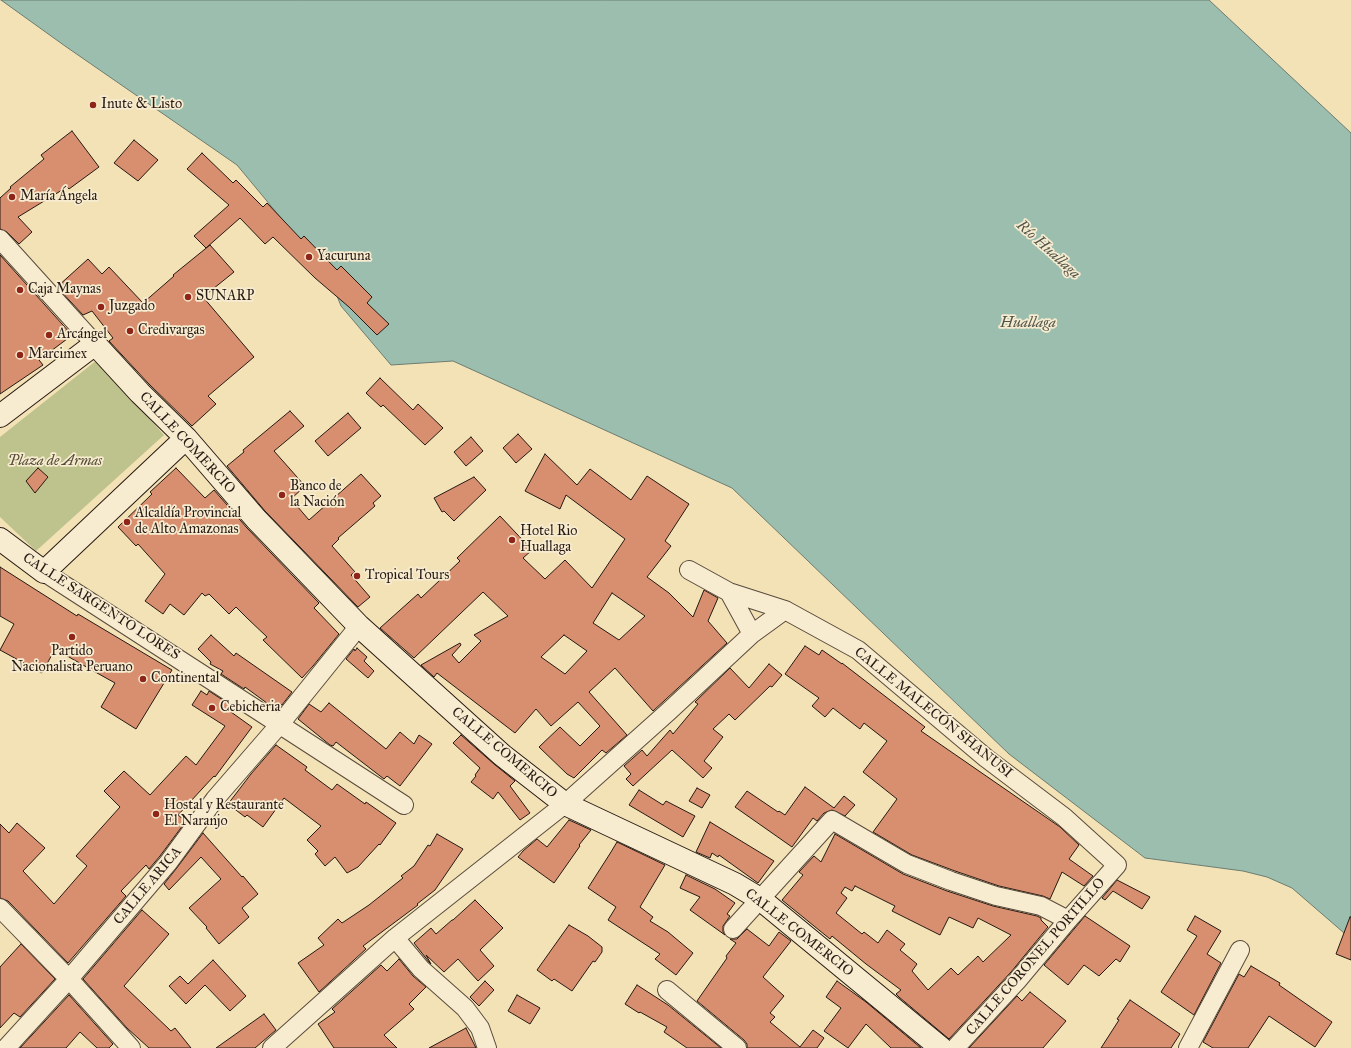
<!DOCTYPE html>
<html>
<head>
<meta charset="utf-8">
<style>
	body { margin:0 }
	canvas { display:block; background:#f3e2b6 }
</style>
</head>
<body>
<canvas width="1351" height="1048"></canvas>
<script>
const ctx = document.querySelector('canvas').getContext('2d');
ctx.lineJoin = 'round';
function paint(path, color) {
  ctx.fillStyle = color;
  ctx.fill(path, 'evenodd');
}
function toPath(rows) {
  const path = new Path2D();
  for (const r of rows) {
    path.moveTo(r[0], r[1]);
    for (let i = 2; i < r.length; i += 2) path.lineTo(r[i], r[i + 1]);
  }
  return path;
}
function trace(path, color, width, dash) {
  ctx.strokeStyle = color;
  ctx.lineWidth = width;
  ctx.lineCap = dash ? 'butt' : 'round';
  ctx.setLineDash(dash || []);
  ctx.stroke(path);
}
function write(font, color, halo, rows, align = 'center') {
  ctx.font = font + ' "IM FELL Great Primer",serif';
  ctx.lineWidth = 3.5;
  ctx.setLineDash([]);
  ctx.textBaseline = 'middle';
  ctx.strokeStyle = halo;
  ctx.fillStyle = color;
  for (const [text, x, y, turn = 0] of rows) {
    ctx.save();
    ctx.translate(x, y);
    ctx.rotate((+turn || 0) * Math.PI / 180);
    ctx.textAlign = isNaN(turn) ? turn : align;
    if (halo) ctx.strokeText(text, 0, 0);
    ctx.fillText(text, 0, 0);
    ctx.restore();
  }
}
paint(toPath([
	[97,360,164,435,36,551,0,517,0,437]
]), '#bec28c');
const water = toPath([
	[1,0,1209,0,1351,133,1351,939,1292,888,1267,877,1243,871,1145,858,1009,754,732,488,453,361,391,365,341,306,329,276,237,165,65,46,1,0]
]);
paint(water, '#9bbeae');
trace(water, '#6d7c70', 1);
const building = toPath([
	[72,131,99,167,69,189,67,187,18,217,32,232,19,244,7,232,0,229,0,198,11,188,10,187,44,159,41,155,72,131],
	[134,140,158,160,138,181,114,163,134,140],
	[202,153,233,183,236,180,263,207,267,203,301,239,304,236,337,270,341,266,372,297,367,303,389,324,377,335,349,307,315,278,273,237,265,244,240,218,206,248,194,236,229,205,187,169,202,153],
	[210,245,234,272,203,297,254,357,208,396,216,404,192,426,149,384,109,341,113,338,92,311,83,315,57,287,88,259,102,274,109,267,143,303,174,276,173,275,210,245],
	[0,255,71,334,71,336,39,360,43,365,0,394,0,255],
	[380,378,413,410,418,404,443,428,425,445,383,405,381,407,366,393,380,378],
	[290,411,304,426,274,451,305,486,291,499,309,520,361,474,381,496,373,503,375,506,338,538,339,539,332,546,355,572,351,575,370,597,358,607,265,511,227,466,244,452,243,450,290,411],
	[348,413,361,428,328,456,315,441,348,413],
	[518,434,532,449,516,463,503,448,518,434],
	[471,437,483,451,466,466,454,452,471,437],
	[545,454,577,485,590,469,631,500,647,476,689,504,665,541,671,546,647,577,669,593,693,617,704,590,718,598,708,621,727,643,653,711,615,668,589,692,627,735,606,753,602,750,574,778,567,774,539,747,560,727,580,746,600,726,578,702,551,726,536,709,515,733,437,673,434,677,421,665,460,643,461,645,452,655,459,663,481,641,474,635,508,616,483,592,414,658,380,628,418,594,421,598,460,561,457,558,500,516,532,550,523,558,545,579,565,560,592,588,625,539,566,495,560,509,525,491,545,454],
	[612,593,645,616,619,640,593,623,612,593],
	[564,635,587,651,565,674,541,657,564,635],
	[38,468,48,477,35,493,26,481,38,468],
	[176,468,205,498,214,490,247,528,319,603,314,608,339,634,313,666,302,678,263,640,267,637,247,618,236,607,229,614,209,594,205,596,202,593,184,615,170,604,163,614,145,601,165,574,138,544,136,546,118,527,152,494,150,492,176,468],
	[474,477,486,490,454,521,444,511,442,512,434,498,474,477],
	[0,567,77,616,78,614,172,670,136,729,101,707,115,683,90,669,55,649,42,673,0,650,14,624,0,616,0,567],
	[211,635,234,656,236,653,292,692,282,705,280,704,275,709,245,687,244,689,221,674,223,671,210,664,211,662,198,649,211,635],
	[805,646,819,655,822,650,842,664,842,663,925,727,921,731,1060,827,1079,845,1069,859,1093,876,1084,886,1062,872,1050,899,1043,896,999,886,955,871,912,855,873,832,897,799,863,772,887,741,864,723,860,729,833,708,825,717,812,706,819,698,785,674,805,646],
	[357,648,367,657,364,661,374,671,368,678,346,659,354,649,355,651,357,648],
	[769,664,782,675,772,687,770,686,735,720,729,714,713,729,723,737,704,761,712,768,703,778,672,750,633,786,626,779,631,774,624,766,642,750,647,756,670,730,673,734,698,704,695,702,730,668,749,688,769,664],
	[201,691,207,695,209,691,232,706,229,710,232,711,231,712,252,727,215,777,214,776,178,815,186,821,160,856,149,869,146,865,121,891,126,896,68,963,8,901,0,898,0,824,9,833,17,823,45,848,23,871,54,904,87,866,76,856,120,807,104,791,124,771,150,795,186,756,196,765,225,726,192,705,201,691],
	[329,703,386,749,400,732,414,744,419,735,432,744,400,786,387,776,384,779,336,742,333,746,330,745,298,719,309,704,321,712,329,703],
	[461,735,494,764,515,781,510,786,530,813,520,820,498,792,493,799,471,782,476,776,475,775,480,768,453,743,461,735],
	[276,745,307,767,305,770,332,790,337,784,365,804,366,802,396,823,380,845,379,844,358,867,347,873,335,857,325,866,315,854,318,851,307,840,321,826,284,798,263,827,247,815,245,817,228,804,251,774,276,745],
	[805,787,834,808,844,796,855,805,845,816,832,810,824,813,817,821,813,818,792,847,735,807,747,791,778,812,779,811,785,815,805,787],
	[697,788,710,795,702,808,689,801,697,788],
	[639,790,663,805,666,801,695,816,683,837,629,805,639,790],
	[569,820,591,830,579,845,580,846,554,883,518,857,523,851,537,839,547,847,569,820],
	[710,822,774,861,758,883,719,855,718,857,712,853,710,858,696,852,710,822],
	[203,833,242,877,243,876,258,894,242,908,249,917,219,944,206,928,207,927,189,908,221,879,201,857,169,890,164,884,176,869,203,833],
	[437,834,463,849,435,890,417,904,418,905,363,946,366,949,319,992,298,963,324,945,318,938,338,919,342,923,369,905,403,878,401,876,414,866,428,845,430,846,437,834],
	[835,834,903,874,947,891,993,906,1037,916,1041,918,1041,920,1048,927,1011,972,949,1039,899,997,896,994,901,990,866,964,832,936,830,939,782,900,803,875,799,872,814,856,821,862,835,834],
	[855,886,895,906,892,911,940,935,949,917,973,928,978,918,1011,935,983,962,978,956,958,975,951,968,928,990,912,971,917,964,900,950,905,944,887,930,878,943,864,932,862,934,836,913,847,898,841,893,845,887,852,891,855,886],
	[617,842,665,865,640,907,653,917,650,921,668,932,693,953,676,975,655,959,660,954,608,920,616,907,588,888,611,852,617,842],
	[686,875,715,889,735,903,727,914,730,916,723,926,723,932,725,935,690,910,700,897,680,888,686,875],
	[1117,880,1150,897,1142,909,1113,891,1105,900,1102,898,1117,880],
	[475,900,503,928,480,950,494,966,478,981,458,959,444,972,426,955,431,964,429,962,414,943,431,928,436,934,452,920,453,920,475,900],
	[142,910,169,934,124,986,171,1031,175,1028,191,1048,149,1048,127,1028,83,979,142,910],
	[1085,916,1130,946,1120,962,1116,959,1099,976,1084,965,1068,985,1044,965,1085,916],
	[1195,916,1221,931,1207,954,1221,963,1194,1015,1161,992,1197,936,1187,930,1195,916],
	[1350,917,1351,917,1351,960,1336,954,1350,917],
	[569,925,588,936,602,947,602,952,595,962,593,961,572,991,554,979,552,981,537,970,569,925],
	[747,929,769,946,779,932,791,941,763,977,784,996,770,1013,775,1017,770,1022,800,1047,813,1030,824,1038,817,1048,747,1048,747,1044,744,1040,697,1001,727,958,726,956,736,943,730,939,737,939,747,929],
	[21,944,55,979,20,1017,14,1013,0,1028,0,967,21,944],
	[399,959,413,976,426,987,409,1004,414,1009,384,1035,397,1048,334,1048,318,1024,335,1012,332,1009,381,965,387,971,399,959],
	[213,960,246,996,230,1011,205,985,186,1004,169,986,180,976,188,984,213,960],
	[1251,966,1280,983,1279,985,1332,1022,1315,1047,1269,1016,1248,1048,1213,1048,1203,1042,1239,974,1244,977,1251,966],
	[485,981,494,990,479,1006,470,997,485,981],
	[837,981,866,1002,921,1048,891,1048,866,1024,848,1048,824,1031,841,1008,826,997,837,981],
	[637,985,668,1005,721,1048,687,1048,664,1032,667,1027,640,1012,639,1013,625,1004,637,985],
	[1030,992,1066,1021,1043,1048,969,1048,1017,996,1022,1001,1030,992],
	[69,995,113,1044,109,1048,97,1048,80,1032,66,1048,20,1048,69,995],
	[517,995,540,1008,530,1024,508,1011,517,995],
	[1130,1000,1180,1034,1171,1048,1101,1048,1119,1020,1117,1019,1130,1000],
	[264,1014,276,1030,255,1048,216,1048,264,1014],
	[466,1028,476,1048,429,1048,466,1028]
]);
paint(building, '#d88f6f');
trace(building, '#271913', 1);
const street = toPath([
	[0,239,95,344],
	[689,570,729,592,785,610,858,650,986,758,1064,817,1117,865,1068,920,1017,981,955,1048],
	[44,572,404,805],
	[729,592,752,634],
	[0,908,69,979,131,1048],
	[733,929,832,820,907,864,951,881,996,896,1041,906,1068,920],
	[395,938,421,969,465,1008,480,1028,487,1048],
	[667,990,737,1048],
	[6,1048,69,979,168,863,215,799,280,724,359,626],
	[272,1048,395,938,565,804,668,712,752,634,785,610],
	[1188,1048,1240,950]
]);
const secondary = toPath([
	[0,416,95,344,140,393,186,438,256,519,359,626,502,755,565,804,735,884,760,899,941,1048],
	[0,539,44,572,186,438]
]);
trace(street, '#5a4b3c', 20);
trace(secondary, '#271913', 24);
trace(street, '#f7ecd0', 18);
trace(secondary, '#f7ecd0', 22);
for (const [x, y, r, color] of [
	[93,105,4,"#8f2418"],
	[12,197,4,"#8f2418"],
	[309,257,4,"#8f2418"],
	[20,290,4,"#8f2418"],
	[188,297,4,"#8f2418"],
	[101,307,4,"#8f2418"],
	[130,331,4,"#8f2418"],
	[49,335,4,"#8f2418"],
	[20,355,4,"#8f2418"],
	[282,495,4,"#8f2418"],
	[127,522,4,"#8f2418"],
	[512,540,4,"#8f2418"],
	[357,576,4,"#8f2418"],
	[72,637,4,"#8f2418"],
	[143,679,4,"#8f2418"],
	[212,708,4,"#8f2418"],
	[156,814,4,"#8f2418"]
]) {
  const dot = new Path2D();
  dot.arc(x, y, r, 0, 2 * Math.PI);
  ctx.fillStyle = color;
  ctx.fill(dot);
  trace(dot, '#f7ecd0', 1.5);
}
write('14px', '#271913', '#f7ecd0', [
	["Inute & Listo",101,105],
	["María Ángela",20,197],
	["Yacuruna",317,257],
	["Caja Maynas",28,290],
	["SUNARP",196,297],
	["Juzgado",109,307],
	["Credivargas",138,331],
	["Arcángel",57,335],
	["Marcimex",28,355],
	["Banco de",290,487],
	["la Nación",290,503],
	["Alcaldía Provincial",135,514],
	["de Alto Amazonas",135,530],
	["Hotel Rio",520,532],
	["Huallaga",520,548],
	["Tropical Tours",365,576],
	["Partido",72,652,"center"],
	["Nacionalista Peruano",72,668,"center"],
	["Continental",151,679],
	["Cebicheria",220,708],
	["Hostal y Restaurante",164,806],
	["El Naranjo",164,822]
], 'left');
write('14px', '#271913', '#f7ecd0', [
	["CALLE COMERCIO",187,443,47],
	["CALLE SARGENTO LORES",101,607,33],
	["CALLE MALECÓN SHANUSI",933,713,39],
	["CALLE COMERCIO",504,753,40],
	["CALLE ARICA",148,886,-50],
	["CALLE COMERCIO",799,933,38],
	["CALLE CORONEL PORTILLO",1036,957,-49]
]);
write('italic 14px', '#544c37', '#f7ecd0', [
	["Plaza de Armas",55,462]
]);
write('italic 15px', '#505349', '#f7ecd0', [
	["Río Huallaga",1048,250,42],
	["Huallaga",1028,323]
]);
</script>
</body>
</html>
